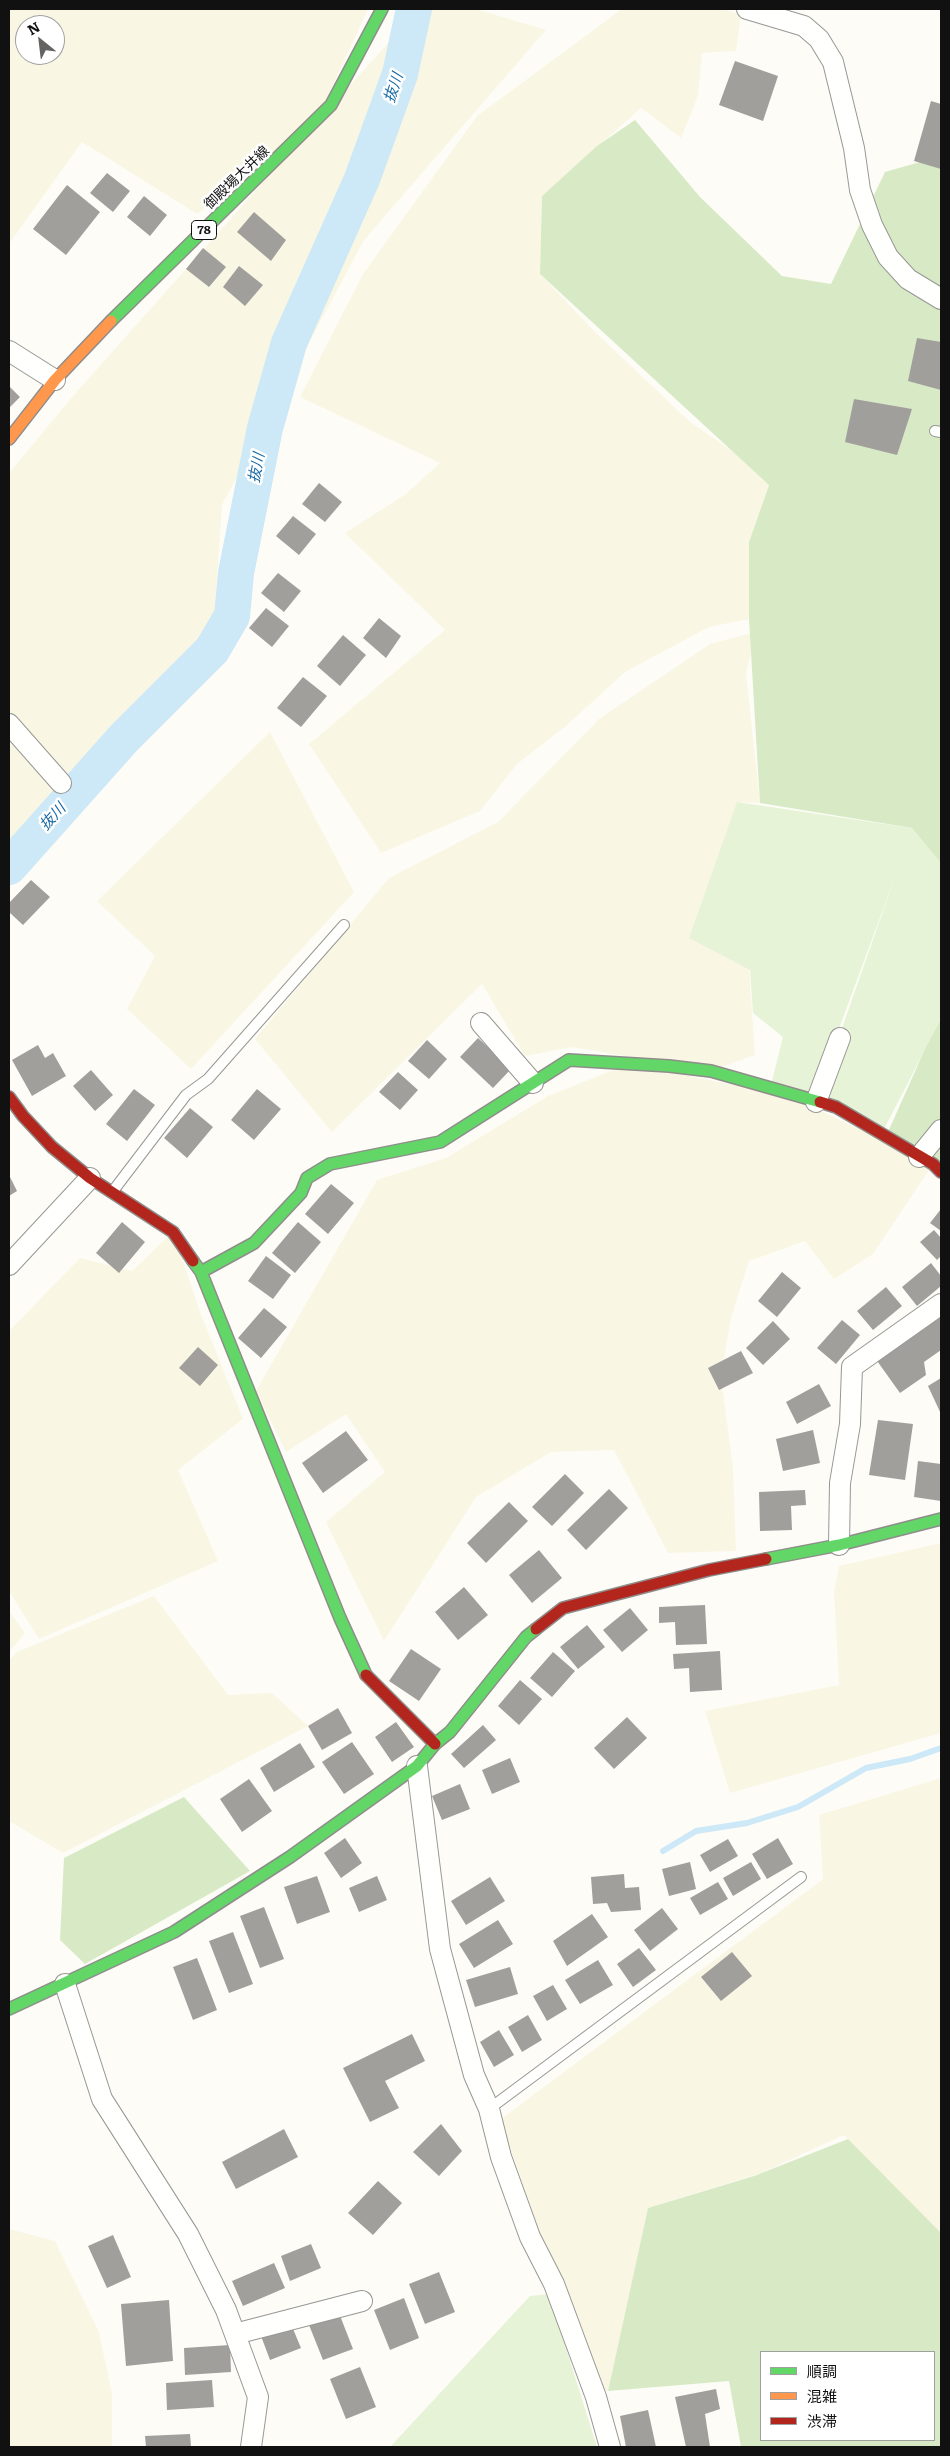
<!DOCTYPE html>
<html>
<head>
<meta charset="utf-8">
<style>
	body { margin:0 }
	#map { position:relative; width:950px; height:2456px; overflow:hidden; background:#fdfcf7; font-family:Literata,"Noto Sans JP",serif }
	canvas { display:block }
	.frame { position:absolute; inset:0; border:10px solid #111; pointer-events:none }
	.legend { position:absolute; left:760px; top:2351px; width:175px; height:90px; box-sizing:border-box; background:#fff; border:1px solid #a0a0a0; margin:0; padding:6px 9px; list-style:none; font-size:15px; color:#111 }
	.legend li { display:flex; align-items:center; gap:10px; height:25px }
	.legend b { width:25px; border:1px solid #a0a0a0 }
	.north { position:absolute; left:15px; top:15px; width:50px; height:50px; box-sizing:border-box; background:#fff; border:1px solid #a0a0a0; border-radius:50%; rotate:331deg; font-size:14px; font-weight:700; line-height:20px; text-align:center; color:#111 }
	.north::after { content:''; display:block; margin:auto; width:18px; height:22px; background:#646362; clip-path:polygon(50% 0,100% 100%,50% 72%,0 100%) }
</style>
</head>
<body>
<div id="map">
<canvas width="950" height="2456"></canvas>
<div class="frame"></div>
<ul class="legend">
<li><b style="height:6px;background:#63d668"></b>順調</li>
<li><b style="height:6px;background:#ff974d"></b>混雑</li>
<li><b style="height:6px;background:#b3261e"></b>渋滞</li>
</ul>
<div class="north">N</div>
</div>
<script>
const ctx = document.querySelector('canvas').getContext('2d');
ctx.lineJoin = 'round';
function paint(path, color) {
  ctx.fillStyle = color;
  ctx.fill(path, 'evenodd');
}
function toPath(rows) {
  const path = new Path2D();
  for (const r of rows) {
    path.moveTo(r[0], r[1]);
    for (let i = 2; i < r.length; i += 2) path.lineTo(r[i], r[i + 1]);
  }
  return path;
}
function trace(path, color, width, dash) {
  ctx.strokeStyle = color;
  ctx.lineWidth = width;
  ctx.lineCap = dash ? 'butt' : 'round';
  ctx.setLineDash(dash || []);
  ctx.stroke(path);
}
function write(font, color, halo, rows, align = 'center') {
  ctx.font = font + ' Literata,"Noto Sans JP",serif';
  ctx.lineWidth = 5;
  ctx.setLineDash([]);
  ctx.textBaseline = 'middle';
  ctx.strokeStyle = halo;
  ctx.fillStyle = color;
  for (const [text, x, y, turn = 0] of rows) {
    ctx.save();
    ctx.translate(x, y);
    ctx.rotate((+turn || 0) * Math.PI / 180);
    ctx.textAlign = isNaN(turn) ? turn : align;
    if (halo) ctx.strokeText(text, 0, 0);
    ctx.fillText(text, 0, 0);
    ctx.restore();
  }
}
paint(toPath([
	[9,9,368,9,315,124,419,9,476,9,546,30,364,240,222,505,212,650,9,868,9,473,72,397,315,124,197,214,82,142,9,244],
	[25,25,55,25,55,55,25,55],
	[622,9,723,9,741,15,736,51,702,53,698,96,681,138,641,108,542,196,540,274,595,332,689,421,771,478,749,542,749,619,709,627,625,672,566,726,517,764,480,811,381,853,309,744,445,630,345,533,406,494,440,463,300,397,363,274,477,116],
	[756,632,746,673,760,803,737,802,755,1055,711,1071,572,1047,525,1056,482,984,332,1132,255,1039,389,878,498,822,599,719,710,644],
	[270,732,354,892,191,1069,127,1009,155,956,97,901],
	[628,1064,789,1096,933,1164,873,1254,834,1279,805,1241,749,1261,731,1318,721,1377,733,1469,736,1551,668,1553,614,1450,551,1452,476,1497,384,1641,326,1522,385,1472,346,1414,286,1452,256,1391,377,1180,446,1158,548,1096],
	[173,1232,200,1312,243,1419,178,1470,218,1561,39,1639,9,1591,9,1331,80,1258,132,1271],
	[941,1543,941,1733,730,1793,705,1711,839,1685,834,1592,839,1566],
	[154,1596,228,1695,272,1693,308,1726,63,1853,9,1821,9,1660,17,1652],
	[9,1611,25,1633,9,1652],
	[941,1778,941,2236,905,2205,844,2135,761,2173,648,2208,608,2391,590,2393,501,2119,823,1879,819,1815],
	[9,2229,55,2241,99,2332,112,2394,112,2447,9,2447]
]), '#f9f7e4');
paint(toPath([
	[737,802,912,828,941,862,941,1019,882,1133,816,1102,895,877,813,1099,771,1085,783,1037,753,1013,750,970,689,938],
	[549,2294,597,2447,390,2447,530,2296]
]), '#e7f3d7');
paint(toPath([
	[635,120,700,197,782,276,831,284,885,172,941,156,941,863,912,828,760,803,749,619,749,542,769,485,540,274,542,196,597,146],
	[941,1019,941,1167,888,1132,925,1049],
	[184,1797,250,1871,85,1964,60,1940,64,1858],
	[848,2139,941,2233,941,2447,741,2447,729,2381,608,2391,648,2208,754,2176],
	[761,2352,934,2352,934,2440,761,2440]
]), '#d8eac5');
trace(toPath([
	[663,1851,696,1831,747,1823,798,1807,866,1768,910,1759,941,1748]
]), '#cde8f7', 6);
trace(toPath([
	[9,867,124,738,212,650,232,616,236,573,265,428,289,343,362,179,400,74,414,9]
]), '#cde8f7', 36);
paint(toPath([
	[735,61,778,76,763,121,719,105],
	[931,101,941,104,941,169,914,161],
	[107,173,130,191,113,212,90,193],
	[67,185,100,212,66,255,33,229],
	[144,196,167,215,150,236,127,217],
	[254,212,286,240,271,261,237,232],
	[203,248,226,267,209,287,186,269],
	[239,266,263,285,245,306,223,287],
	[917,338,941,342,941,390,908,381],
	[9,386,20,397,9,408],
	[854,399,912,409,897,455,845,442],
	[319,483,342,502,325,522,302,504],
	[293,516,316,534,299,555,276,536],
	[278,573,301,591,284,612,261,593],
	[266,608,289,626,272,647,249,628],
	[379,618,401,636,386,658,363,638],
	[343,635,366,655,340,686,317,666],
	[303,677,327,696,301,727,277,708],
	[31,880,50,897,23,925,9,912,9,903],
	[478,1038,511,1069,493,1088,460,1057],
	[427,1040,447,1059,429,1079,408,1061],
	[38,1045,45,1058,53,1053,66,1076,32,1096,12,1060],
	[91,1070,113,1095,95,1111,73,1086],
	[398,1072,418,1090,400,1110,379,1092],
	[134,1089,155,1105,127,1141,106,1124],
	[257,1089,281,1109,254,1140,231,1120],
	[190,1108,213,1127,187,1158,164,1138],
	[9,1175,17,1191,9,1196],
	[331,1184,354,1203,328,1234,305,1214],
	[941,1209,941,1231,930,1223],
	[122,1222,145,1242,119,1273,96,1253],
	[298,1222,321,1242,295,1273,272,1253],
	[934,1230,941,1238,941,1256,937,1260,920,1242],
	[266,1256,291,1275,273,1299,248,1281],
	[931,1263,941,1276,941,1286,917,1306,902,1287],
	[782,1272,801,1288,777,1317,758,1301],
	[886,1287,902,1306,873,1330,857,1311],
	[264,1308,287,1327,261,1358,238,1338],
	[941,1311,941,1350,924,1362,926,1375,900,1393,875,1358],
	[842,1320,860,1335,836,1364,817,1348],
	[773,1321,790,1339,763,1365,746,1348],
	[198,1347,218,1365,200,1386,179,1368],
	[741,1351,753,1373,719,1390,708,1368],
	[941,1378,941,1414,928,1386],
	[819,1384,831,1406,797,1424,786,1402],
	[878,1420,913,1424,905,1480,869,1475],
	[813,1430,820,1463,783,1471,776,1439],
	[346,1431,368,1460,323,1493,302,1463],
	[918,1461,941,1464,941,1501,914,1497],
	[565,1474,584,1493,552,1526,532,1507],
	[609,1489,628,1508,586,1550,567,1530],
	[805,1490,806,1505,791,1506,792,1530,760,1531,759,1492],
	[509,1502,528,1521,486,1563,467,1543],
	[539,1550,562,1578,532,1603,509,1575],
	[464,1587,488,1615,458,1640,435,1612],
	[705,1605,707,1644,676,1645,675,1622,659,1623,659,1607],
	[630,1608,648,1630,622,1652,603,1630],
	[587,1625,605,1647,578,1669,560,1647],
	[411,1649,441,1669,419,1701,389,1681],
	[720,1651,722,1690,690,1692,689,1668,674,1669,673,1654],
	[553,1652,575,1671,552,1697,530,1678],
	[520,1680,542,1699,519,1725,498,1706],
	[338,1708,352,1733,322,1750,308,1726],
	[627,1717,647,1738,614,1769,594,1748],
	[396,1722,414,1747,392,1762,375,1737],
	[483,1725,496,1740,464,1768,451,1754],
	[352,1742,374,1774,344,1794,322,1762],
	[300,1743,315,1767,274,1792,260,1768],
	[510,1758,520,1782,492,1794,482,1770],
	[249,1779,272,1811,242,1832,220,1799],
	[460,1784,470,1809,442,1820,432,1796],
	[345,1838,362,1863,341,1878,324,1853],
	[778,1838,793,1864,767,1879,752,1854],
	[728,1839,738,1856,710,1872,700,1855],
	[690,1862,696,1889,669,1896,662,1869],
	[751,1862,761,1879,733,1896,723,1878],
	[624,1874,625,1888,639,1887,641,1910,611,1912,607,1903,593,1904,591,1877],
	[317,1876,330,1912,297,1924,284,1887],
	[377,1876,387,1900,359,1912,349,1888],
	[490,1877,505,1901,466,1925,451,1901],
	[718,1882,728,1899,700,1915,690,1898],
	[264,1907,284,1959,260,1968,240,1916],
	[662,1908,678,1929,650,1951,634,1930],
	[592,1914,608,1937,567,1966,553,1941],
	[498,1920,513,1944,474,1968,459,1944],
	[233,1932,253,1984,229,1993,209,1941],
	[639,1948,656,1970,633,1987,617,1964],
	[732,1952,752,1976,721,2001,701,1977],
	[197,1958,217,2010,193,2020,173,1967],
	[598,1960,613,1985,580,2004,565,1980],
	[510,1967,518,1994,475,2007,466,1980],
	[553,1985,567,2009,547,2021,533,1996],
	[528,2015,542,2040,522,2052,508,2027],
	[499,2030,514,2055,494,2067,480,2042],
	[412,2034,425,2061,385,2081,399,2108,370,2122,343,2068],
	[441,2124,462,2151,439,2176,413,2152],
	[284,2129,298,2157,236,2189,222,2162],
	[378,2181,402,2203,373,2235,348,2213],
	[113,2235,131,2277,107,2288,88,2246],
	[311,2244,321,2268,290,2281,281,2256],
	[274,2263,285,2288,243,2306,232,2281],
	[439,2272,455,2312,425,2324,409,2284],
	[404,2298,419,2338,390,2350,374,2310],
	[169,2300,173,2361,126,2366,121,2304],
	[337,2308,353,2349,323,2360,307,2320],
	[291,2324,301,2348,270,2360,261,2336],
	[230,2345,231,2372,185,2375,184,2348],
	[360,2367,376,2407,346,2419,330,2379],
	[212,2380,214,2407,167,2410,166,2383],
	[716,2389,720,2409,705,2414,710,2447,686,2447,675,2397],
	[648,2410,656,2447,626,2447,620,2416],
	[190,2434,191,2447,146,2447,145,2436]
]), '#a19f9c');
const lane = toPath([
	[935,431,941,432],
	[113,1191,186,1095,208,1079,344,925],
	[489,2109,801,1877]
]);
const street = toPath([
	[747,9,804,26,819,39,833,62,854,148,860,190,872,225,888,257,908,279,941,299],
	[9,351,55,380],
	[9,724,61,783],
	[481,1023,533,1083],
	[816,1102,840,1038],
	[919,1157,941,1130],
	[9,1265,90,1178],
	[839,1545,840,1483,850,1424,852,1367,941,1304],
	[417,1766,440,1949,474,2075,489,2109,501,2157,530,2237,554,2284,596,2397,610,2447],
	[65,1984,102,2099,188,2234,226,2310,258,2397,251,2447],
	[235,2334,362,2301]
]);
const fast = toPath([
	[111,321,331,105,382,9],
	[193,1261,201,1272,340,1618,366,1675],
	[201,1272,254,1243,301,1193,307,1178,330,1164,440,1142,569,1060,669,1066,711,1071,820,1102],
	[766,1559,839,1545,941,1519],
	[9,2009,174,1932,290,1857,417,1766,435,1744,450,1732,526,1637,536,1629]
]);
const slow = toPath([
	[9,439,55,380,111,321]
]);
const jam = toPath([
	[9,1097,23,1116,52,1147,90,1178,173,1232,193,1261],
	[820,1102,836,1107,933,1164,941,1172],
	[536,1629,563,1608,709,1570,766,1559],
	[366,1675,435,1744]
]);
trace(lane, '#979795', 12);
trace(street, '#979795', 22);
trace(fast, '#8e8d8b', 14);
trace(slow, '#8e8d8b', 14);
trace(jam, '#8e8d8b', 14);
trace(lane, '#fffffe', 10);
trace(street, '#fffffe', 20);
trace(fast, '#63d668', 11);
trace(slow, '#ff974d', 11);
trace(jam, '#b3261e', 11);
for (const [x, y, w] of [
	[204,230,25]
]) {
  const box = new Path2D();
  box.roundRect(x - w / 2, y - 9.5, w, 19, 4);
  ctx.fillStyle = '#fff';
  ctx.fill(box);
  trace(box, '#111', 1);
}
write('bold 12px', '#111', null, [
	["78",204,230]
]);
write('14px', '#111', '#fff', [
	["御殿場大井線",237,178,-44]
]);
write('italic 15px', '#1768a6', '#fff', [
	["抜川",394,88,-72],
	["抜川",257,468,-79],
	["抜川",53,817,-48]
]);
</script>
</body>
</html>
